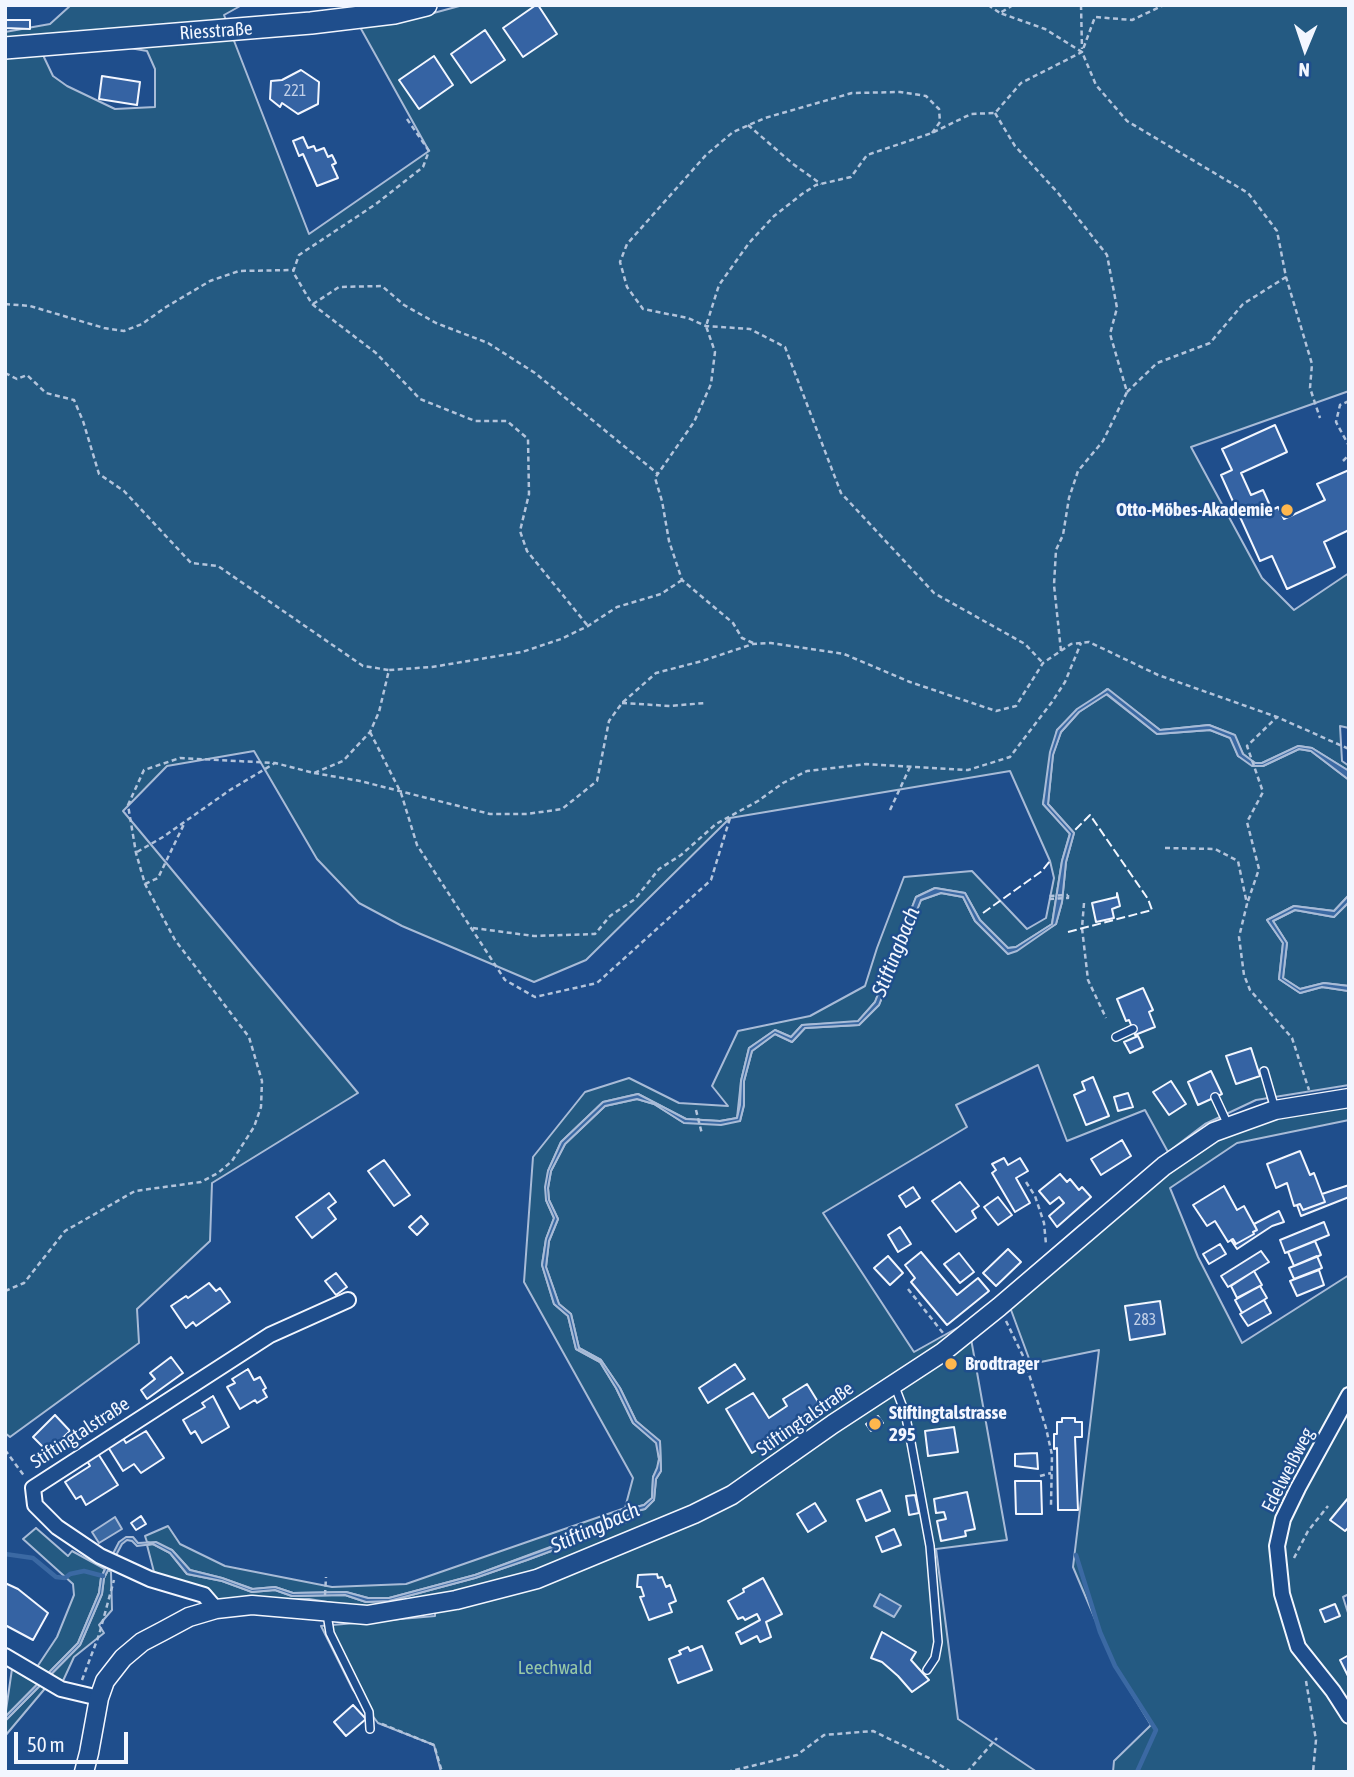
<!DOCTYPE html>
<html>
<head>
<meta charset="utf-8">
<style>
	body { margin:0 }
	#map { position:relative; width:1354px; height:1777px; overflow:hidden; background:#1f4e8c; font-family:"Asap Condensed",sans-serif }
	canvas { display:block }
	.frame { position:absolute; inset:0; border:7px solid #f2f6ff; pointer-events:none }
	.north { position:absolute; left:1270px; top:14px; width:70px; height:70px; -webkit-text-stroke:5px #1f4e8c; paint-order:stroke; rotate:182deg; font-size:19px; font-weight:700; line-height:28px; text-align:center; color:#f2f6ff }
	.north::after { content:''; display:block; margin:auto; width:24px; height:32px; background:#f2f6ff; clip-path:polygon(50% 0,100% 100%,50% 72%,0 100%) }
	.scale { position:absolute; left:14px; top:1732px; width:114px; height:32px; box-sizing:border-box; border:4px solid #f2f6ff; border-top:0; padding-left:9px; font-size:21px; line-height:24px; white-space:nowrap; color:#f2f6ff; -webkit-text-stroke:5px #1f4e8c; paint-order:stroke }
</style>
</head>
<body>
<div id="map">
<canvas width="1354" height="1777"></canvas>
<div class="frame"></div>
<div class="north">N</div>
<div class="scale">50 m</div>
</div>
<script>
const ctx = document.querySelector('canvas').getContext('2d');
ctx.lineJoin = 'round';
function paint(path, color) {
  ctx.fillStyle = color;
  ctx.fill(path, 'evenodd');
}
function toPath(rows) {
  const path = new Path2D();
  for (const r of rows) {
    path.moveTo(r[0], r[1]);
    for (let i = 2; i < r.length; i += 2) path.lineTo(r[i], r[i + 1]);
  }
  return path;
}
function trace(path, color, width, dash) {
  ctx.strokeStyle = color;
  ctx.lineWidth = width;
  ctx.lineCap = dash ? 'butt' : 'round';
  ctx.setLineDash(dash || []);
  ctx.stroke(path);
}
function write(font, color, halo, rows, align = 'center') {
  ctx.font = font + ' "Asap Condensed",sans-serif';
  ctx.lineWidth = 5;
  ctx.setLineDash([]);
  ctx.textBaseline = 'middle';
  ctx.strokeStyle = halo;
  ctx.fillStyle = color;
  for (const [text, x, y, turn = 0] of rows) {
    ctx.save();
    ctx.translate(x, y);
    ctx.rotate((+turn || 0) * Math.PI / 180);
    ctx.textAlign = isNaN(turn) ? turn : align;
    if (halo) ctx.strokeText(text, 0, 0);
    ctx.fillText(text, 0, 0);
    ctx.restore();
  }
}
const green = toPath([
	[71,5,242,5,224,15,309,234,429,151,360,27,408,20,463,5,1349,5,1349,391,1191,447,1262,578,1294,610,1349,573,1349,728,1340,726,1342,761,1349,766,1349,771,1312,748,1299,746,1262,763,1255,763,1243,754,1234,735,1209,725,1160,730,1107,689,1057,730,1043,804,1070,833,1062,861,1052,924,1016,947,1008,948,980,920,965,893,935,888,916,897,875,1002,858,1022,802,1025,791,1037,775,1030,749,1048,741,1081,737,1118,720,1121,686,1119,638,1094,603,1102,561,1142,548,1171,546,1200,554,1218,546,1239,542,1265,554,1304,568,1316,576,1349,600,1362,616,1388,633,1423,657,1443,659,1459,658,1468,653,1477,652,1498,644,1505,636,1507,627,1517,604,1523,588,1533,475,1575,389,1598,368,1598,346,1592,293,1593,275,1587,253,1589,222,1578,190,1570,172,1550,147,1542,145,1536,168,1526,180,1544,225,1566,332,1587,406,1584,625,1508,633,1478,524,1282,533,1157,585,1092,629,1078,679,1103,728,1106,712,1086,738,1031,810,1016,865,986,877,948,904,877,972,871,1027,929,1046,918,1054,878,1050,861,1010,771,730,818,586,960,534,982,402,926,359,903,317,859,254,751,167,766,123,811,358,1093,212,1183,210,1241,137,1309,139,1343,10,1437,5,1433,5,32,50,24,71,5],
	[124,47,147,51,155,69,155,107,115,109,67,86,53,76,42,53,124,47],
	[1106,694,1157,734,1210,730,1231,738,1238,756,1263,766,1299,749,1311,751,1349,780,1349,895,1334,911,1294,906,1267,920,1283,943,1279,979,1300,993,1322,987,1349,991,1349,1085,1256,1100,1205,1124,1168,1152,1145,1110,1067,1141,1038,1065,956,1105,967,1127,823,1213,914,1352,968,1322,1007,1540,936,1549,958,1719,1037,1772,441,1772,434,1745,378,1723,353,1690,321,1626,435,1616,436,1597,370,1609,309,1599,216,1599,154,1572,147,1545,153,1544,170,1553,187,1574,222,1581,252,1592,275,1590,292,1596,345,1595,366,1602,389,1601,475,1578,527,1560,589,1537,605,1525,627,1522,637,1511,645,1509,654,1500,656,1479,661,1471,660,1442,636,1421,620,1388,601,1360,579,1348,571,1314,559,1304,546,1267,549,1241,558,1219,549,1200,548,1188,551,1171,565,1144,605,1106,637,1099,654,1104,684,1123,740,1121,744,1105,744,1081,752,1051,775,1034,792,1042,805,1028,859,1025,879,1005,921,900,941,893,963,897,975,921,1008,954,1056,924,1062,902,1066,862,1074,833,1048,804,1053,754,1061,732,1079,712,1106,694],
	[1349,902,1349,986,1324,983,1300,989,1283,978,1287,943,1273,921,1295,910,1334,917,1349,902],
	[1349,1098,1349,1120,1237,1143,1170,1188,1198,1257,1242,1343,1349,1275,1349,1594,1343,1597,1349,1616,1349,1772,1113,1772,1114,1761,1151,1725,1115,1666,1073,1567,1099,1350,1031,1364,1004,1291,1080,1225,1092,1239,1093,1230,1214,1132,1349,1098],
	[36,1528,68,1556,72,1551,105,1569,101,1578,99,1593,78,1643,5,1717,12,1669,29,1679,57,1637,74,1595,73,1584,23,1539,36,1528],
	[108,1570,111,1572,112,1610,99,1625,104,1633,74,1657,62,1683,53,1679,5,1736,5,1721,80,1645,102,1594,104,1578,108,1570]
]);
paint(green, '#245a82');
trace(green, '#a8bbd7', 2);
const water = toPath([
	[1108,689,1160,730,1209,725,1235,735,1243,754,1255,763,1262,763,1298,746,1312,748,1349,771,1349,780,1311,751,1299,749,1263,766,1252,766,1238,756,1230,738,1210,730,1157,734,1107,694,1079,712,1061,732,1053,755,1048,804,1074,833,1066,862,1062,902,1056,924,1017,951,1008,954,975,921,963,897,941,893,921,900,879,1005,859,1025,805,1028,792,1042,775,1034,752,1051,744,1081,744,1105,740,1121,721,1125,684,1123,654,1104,637,1099,605,1106,565,1144,551,1171,548,1188,549,1200,558,1219,549,1241,546,1267,559,1304,571,1314,579,1348,601,1360,620,1388,636,1421,660,1441,661,1471,656,1479,654,1500,645,1509,637,1511,627,1522,605,1525,589,1537,527,1560,475,1578,389,1601,366,1602,345,1595,292,1596,275,1590,252,1592,222,1581,187,1574,170,1553,153,1544,137,1546,132,1541,127,1540,122,1544,104,1578,102,1594,80,1645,5,1721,5,1717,78,1643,99,1593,101,1578,105,1569,119,1542,126,1537,133,1537,138,1543,156,1542,172,1550,190,1570,222,1578,252,1589,275,1587,293,1593,346,1592,368,1598,389,1598,475,1575,588,1534,604,1523,627,1517,636,1507,644,1505,652,1498,653,1477,657,1468,659,1459,656,1443,633,1423,616,1388,600,1362,576,1349,568,1316,554,1304,542,1265,546,1239,554,1218,546,1200,545,1187,548,1171,561,1142,603,1102,638,1094,686,1119,720,1121,737,1118,740,1105,741,1081,749,1048,775,1030,791,1037,802,1025,858,1021,875,1002,916,897,935,888,965,893,980,920,1008,948,1016,947,1052,924,1062,861,1070,834,1043,804,1050,752,1057,730,1077,709,1108,689],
	[1349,895,1349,902,1334,917,1295,910,1273,921,1287,943,1283,978,1300,989,1324,983,1349,986,1348,991,1322,987,1300,993,1279,979,1283,943,1267,920,1294,906,1334,911,1349,895],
	[115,1517,122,1529,99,1543,92,1532,115,1517],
	[880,1594,901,1606,894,1617,874,1606,880,1594]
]);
paint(water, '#3b69a3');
trace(water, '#a8bbd7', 2);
trace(toPath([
	[5,1554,33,1558,56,1577,65,1578,70,1574,84,1571,103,1576],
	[1076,1555,1100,1632,1115,1666,1156,1730,1137,1772]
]), '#3b69a3', 4.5);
const building = toPath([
	[536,5,538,5,557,34,523,57,503,28,536,5],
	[5,20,30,20,30,29,5,28,5,20],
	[485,30,505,60,471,83,451,54,485,30],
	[434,56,453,85,419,109,399,80,434,56],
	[301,70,319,82,318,104,298,114,282,103,280,107,270,99,271,81,282,80,301,70],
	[102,76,140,82,137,105,99,99,102,76],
	[303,137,308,148,314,146,316,151,324,148,328,157,332,155,336,163,332,165,338,178,317,186,303,154,299,156,293,141,303,137],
	[1275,425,1287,452,1241,473,1251,495,1263,490,1272,510,1278,507,1284,519,1325,500,1317,484,1349,470,1349,530,1324,542,1335,567,1287,589,1272,556,1260,561,1221,475,1232,470,1222,449,1275,425],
	[1117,893,1120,906,1112,909,1114,918,1096,922,1092,903,1117,897,1117,893],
	[1143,988,1153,1010,1149,1012,1155,1027,1135,1035,1129,1020,1126,1021,1117,999,1143,988],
	[1138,1036,1143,1047,1130,1053,1124,1042,1138,1036],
	[1251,1048,1260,1076,1236,1084,1226,1056,1251,1048],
	[1211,1071,1222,1094,1198,1105,1188,1082,1211,1071],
	[1093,1077,1109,1116,1086,1125,1074,1095,1085,1090,1082,1082,1093,1077],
	[1171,1081,1186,1104,1169,1115,1153,1092,1171,1081],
	[1128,1093,1133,1107,1118,1111,1114,1097,1128,1093],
	[1122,1140,1131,1156,1101,1175,1091,1159,1122,1140],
	[1300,1151,1310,1175,1314,1173,1325,1202,1303,1210,1300,1204,1294,1206,1287,1183,1276,1188,1267,1164,1300,1151],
	[1004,1158,1008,1165,1020,1158,1028,1171,1016,1178,1030,1203,1015,1212,992,1173,996,1170,992,1164,1004,1158],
	[384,1160,410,1195,394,1206,368,1171,384,1160],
	[1060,1174,1067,1182,1070,1179,1079,1190,1082,1187,1091,1197,1057,1227,1049,1216,1064,1203,1059,1197,1050,1204,1039,1191,1060,1174],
	[960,1182,979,1206,972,1211,976,1218,956,1232,932,1201,960,1182],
	[1349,1185,1349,1197,1301,1216,1297,1205,1300,1204,1303,1210,1325,1202,1322,1194,1349,1185],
	[1224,1186,1237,1210,1244,1206,1257,1230,1253,1232,1254,1234,1236,1244,1233,1239,1228,1242,1215,1221,1207,1226,1193,1205,1224,1186],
	[913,1187,920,1198,906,1207,899,1196,913,1187],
	[329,1193,336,1202,328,1208,336,1219,312,1238,296,1217,329,1193],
	[998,1197,1012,1215,998,1225,984,1207,998,1197],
	[1279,1211,1284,1222,1272,1226,1237,1249,1231,1240,1233,1239,1236,1244,1254,1234,1253,1232,1257,1230,1254,1224,1279,1211],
	[421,1216,428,1224,417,1235,409,1227,421,1216],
	[1324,1222,1329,1235,1285,1253,1280,1240,1324,1222],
	[900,1227,911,1244,898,1252,888,1235,900,1227],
	[1315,1241,1321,1255,1294,1266,1288,1252,1315,1241],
	[1220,1244,1226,1254,1209,1264,1203,1254,1220,1244],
	[1008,1249,1021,1262,996,1286,983,1273,1008,1249],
	[1261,1251,1269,1262,1228,1287,1221,1276,1261,1251],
	[921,1252,957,1295,978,1278,989,1291,947,1325,911,1282,915,1278,905,1265,921,1252],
	[959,1253,974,1272,960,1283,944,1264,959,1253],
	[888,1256,903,1273,890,1285,874,1268,888,1256],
	[1317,1256,1322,1268,1294,1279,1289,1268,1317,1256],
	[1319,1270,1324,1285,1297,1296,1290,1281,1319,1270],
	[1254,1271,1262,1285,1237,1298,1231,1286,1254,1271],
	[336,1273,347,1287,336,1295,325,1281,336,1273],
	[209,1283,216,1291,220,1288,230,1302,196,1326,193,1322,186,1328,171,1306,186,1296,188,1298,209,1283],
	[1260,1286,1267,1298,1242,1313,1235,1300,1260,1286],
	[1264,1300,1271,1313,1248,1326,1240,1314,1264,1300],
	[1160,1301,1165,1334,1130,1340,1125,1306,1160,1301],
	[171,1357,183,1373,147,1399,141,1390,155,1379,150,1373,171,1357],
	[735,1364,745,1379,708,1403,699,1388,735,1364],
	[248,1369,254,1380,260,1377,266,1388,263,1390,267,1397,257,1403,255,1400,240,1409,227,1387,235,1383,232,1379,248,1369],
	[807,1384,823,1410,752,1453,726,1409,753,1393,769,1418,787,1406,783,1399,807,1384],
	[213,1396,229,1427,202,1443,195,1431,191,1434,183,1420,205,1407,202,1403,213,1396],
	[55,1415,70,1431,48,1452,33,1437,55,1415],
	[878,1416,883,1423,871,1431,866,1424,878,1416],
	[1062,1418,1075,1418,1075,1422,1082,1422,1082,1437,1075,1437,1078,1510,1058,1510,1057,1448,1054,1449,1054,1434,1057,1434,1057,1422,1062,1422,1062,1418],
	[954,1427,958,1452,928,1456,925,1431,954,1427],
	[146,1431,164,1458,141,1473,134,1464,123,1471,108,1447,123,1438,126,1443,146,1431],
	[97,1452,118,1485,86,1505,81,1496,76,1499,65,1482,90,1466,86,1459,97,1452],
	[1037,1453,1038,1469,1015,1466,1015,1454,1037,1453],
	[1015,1481,1041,1481,1042,1514,1016,1514,1015,1481],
	[881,1490,890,1511,866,1521,857,1500,881,1490],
	[967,1492,975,1529,965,1531,966,1536,941,1541,937,1521,946,1519,944,1512,936,1513,934,1499,967,1492],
	[915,1495,919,1513,909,1515,906,1496,915,1495],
	[1349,1497,1349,1527,1345,1531,1330,1520,1349,1497],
	[815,1503,826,1521,808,1532,797,1514,815,1503],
	[141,1516,146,1524,136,1530,131,1523,141,1516],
	[894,1529,901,1545,882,1552,876,1537,894,1529],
	[657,1574,658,1578,662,1577,666,1587,670,1585,676,1601,669,1604,672,1612,649,1620,640,1597,644,1596,641,1587,637,1587,638,1575,657,1574],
	[763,1578,782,1614,766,1622,771,1637,760,1642,757,1636,741,1644,736,1633,760,1620,757,1614,745,1620,743,1617,738,1619,728,1601,744,1592,743,1589,763,1578],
	[5,1583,18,1589,48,1613,33,1640,5,1625,5,1583],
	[1335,1604,1340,1616,1325,1622,1320,1610,1335,1604],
	[882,1632,916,1652,911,1660,929,1680,912,1692,898,1676,882,1662,871,1658,882,1632],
	[702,1646,712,1670,678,1683,669,1659,681,1654,679,1651,688,1647,690,1651,702,1646],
	[1349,1655,1349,1675,1348,1676,1340,1660,1349,1655],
	[353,1705,366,1719,346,1736,334,1722,353,1705]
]);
paint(building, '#3563a3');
trace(building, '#f2f6ff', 2);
const service = toPath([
	[1116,1037,1133,1029],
	[1264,1071,1275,1109],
	[1215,1097,1228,1125],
	[894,1384,905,1413,910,1437,930,1546,938,1642,935,1658,927,1670],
	[327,1614,330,1633,369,1712,370,1729]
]);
const minor = toPath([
	[1349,1395,1298,1488,1283,1519,1277,1546,1282,1594,1298,1647,1333,1691,1349,1716],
	[216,1609,204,1595,150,1579,100,1556,57,1527,35,1505,33,1488,270,1335,348,1300],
	[5,1656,61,1689,99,1698]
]);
const tertiary = toPath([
	[84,1772,89,1753,99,1698,105,1681,123,1658,142,1642,163,1631,189,1617,216,1609,252,1605,367,1615,456,1600,537,1579,694,1514,732,1495,833,1424,943,1352,999,1307,1164,1166,1214,1132,1275,1110,1349,1098]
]);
const primary = toPath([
	[5,48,311,23,394,13,426,5]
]);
trace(service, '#f2f6ff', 10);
trace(minor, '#f2f6ff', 18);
trace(tertiary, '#f2f6ff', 21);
trace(primary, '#f2f6ff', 24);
trace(toPath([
	[988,5,1000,13],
	[1013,5,1000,13,1045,29,1082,52,1096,85,1127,121,1248,193,1277,231,1286,277,1312,364,1310,388,1320,418],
	[1081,5,1082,49],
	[995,113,1015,146,1058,193,1107,255,1117,308,1110,334,1127,392,1103,441,1078,471,1069,498,1063,535,1056,550,1054,585,1061,651],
	[407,119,429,151,423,167,376,204,299,255,293,272,312,304,376,353,420,399,475,421,507,421,528,439,529,494,520,531,527,551,588,626],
	[748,125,793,164,821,184],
	[932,133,940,122,939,109,926,96,900,92,852,93,765,118,733,132,706,155,627,244,620,262,627,287,643,309,688,318,706,326,750,329,785,347,841,493,934,593,1025,644,1042,662],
	[5,304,30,306,104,328,124,331,142,324,166,307,210,281,239,271,294,270],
	[313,304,339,287,382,286,404,305,436,323,488,343,535,373,658,474],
	[5,373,17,379,27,375,46,393,74,400,83,421,99,474,124,491,191,563,218,566,363,666,389,670],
	[1127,392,1157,363,1210,343,1243,304,1286,277],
	[1349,401,1340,405,1336,422,1349,446],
	[1343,461,1349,455],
	[753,643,742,638,733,623,682,580,669,541,662,501,655,478,694,422,711,384,715,352,706,326,719,285,749,243,774,216,802,194,816,185,851,177,867,155,932,133,971,114,995,113,1021,83,1082,52,1095,17,1132,20,1164,5],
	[622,703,670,706,705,703],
	[370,732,401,793,417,845,505,980,535,997,597,983,711,880,730,818],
	[314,773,360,781,490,814,527,814,562,809,597,781,609,721,622,703,656,673,702,661,753,644,771,643,844,654,910,682,996,711,1016,706,1043,663,1071,644,1089,642,1158,675,1277,717,1349,749],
	[890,810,910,767],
	[1165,848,1215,849,1238,861,1247,904,1239,937,1244,975,1250,990,1292,1038,1309,1090],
	[137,852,163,837,230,790,275,763],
	[145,884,158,878,185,822],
	[1068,895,1068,898,1049,899,1049,896,1068,895],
	[1248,901,1259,869,1247,822,1263,792,1247,746,1277,717],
	[1084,903,1082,928,1088,980,1106,1018],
	[473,928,534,936,595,934,610,916,635,899,659,869,681,855,716,824,758,801,783,783,807,771,866,764,968,770,1010,757,1052,702,1065,682,1081,643],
	[696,1110,702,1134],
	[1026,1182,1035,1196,1044,1223,1046,1244],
	[908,1289,943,1333],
	[5,1291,24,1283,65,1231,135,1191,201,1182,218,1173,232,1161,254,1127,261,1107,262,1081,249,1037,175,940,145,884,136,853,128,805,144,770,180,758,275,763,314,773,343,761,370,732,379,712,389,670,432,667,522,652,561,639,588,626,617,607,661,594,682,580],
	[1006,1321,1024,1358,1046,1428,1052,1455,1051,1505],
	[5,1450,25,1477],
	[1040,1476,1051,1473],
	[1294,1558,1308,1531,1328,1506],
	[325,1595,326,1577],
	[82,1680,99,1635,114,1580],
	[1306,1681,1316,1740,1313,1772],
	[382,1724,434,1745,442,1772],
	[727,1772,797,1755,824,1735,873,1731,929,1758,951,1772],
	[967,1772,997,1738]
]), '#b3c4dc', 2.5, [5, 3.5]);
trace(service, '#1f4e8c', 7);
trace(minor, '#1f4e8c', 14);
trace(tertiary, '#1f4e8c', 18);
trace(primary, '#1f4e8c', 21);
trace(toPath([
	[983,913,1042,871,1050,861],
	[1068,932,1152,910,1148,899,1090,815,1073,832]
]), '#f2f6ff', 2, [9, 3.5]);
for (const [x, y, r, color] of [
	[1287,510,7,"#ffb74d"],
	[951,1364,7,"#ffb74d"],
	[875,1424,7,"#ffb74d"]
]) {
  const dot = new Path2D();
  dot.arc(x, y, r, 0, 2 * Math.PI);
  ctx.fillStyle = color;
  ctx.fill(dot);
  trace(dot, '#1f4e8c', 2.5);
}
write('16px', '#c3d1e8', null, [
	["221",295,91],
	["283",1145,1320]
]);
write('19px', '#f2f6ff', '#1f4e8c', [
	["Riesstraße",216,31,-4],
	["Stiftingtalstraße",805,1419,-35],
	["Stiftingtalstraße",80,1433,-33],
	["Edelweißweg",1288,1470,-63]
]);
write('bold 19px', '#f2f6ff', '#1f4e8c', [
	["Otto-Möbes-Akademie",1273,510,"right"],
	["Brodtrager",965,1364],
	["Stiftingtalstrasse",889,1413],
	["295",889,1435]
], 'left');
write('19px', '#97c8a6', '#1f4e8c', [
	["Leechwald",555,1668]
]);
write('italic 21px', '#f2f6ff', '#1f4e8c', [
	["Stiftingbach",896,952,-68],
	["Stiftingbach",595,1528,-24]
]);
</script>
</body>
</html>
